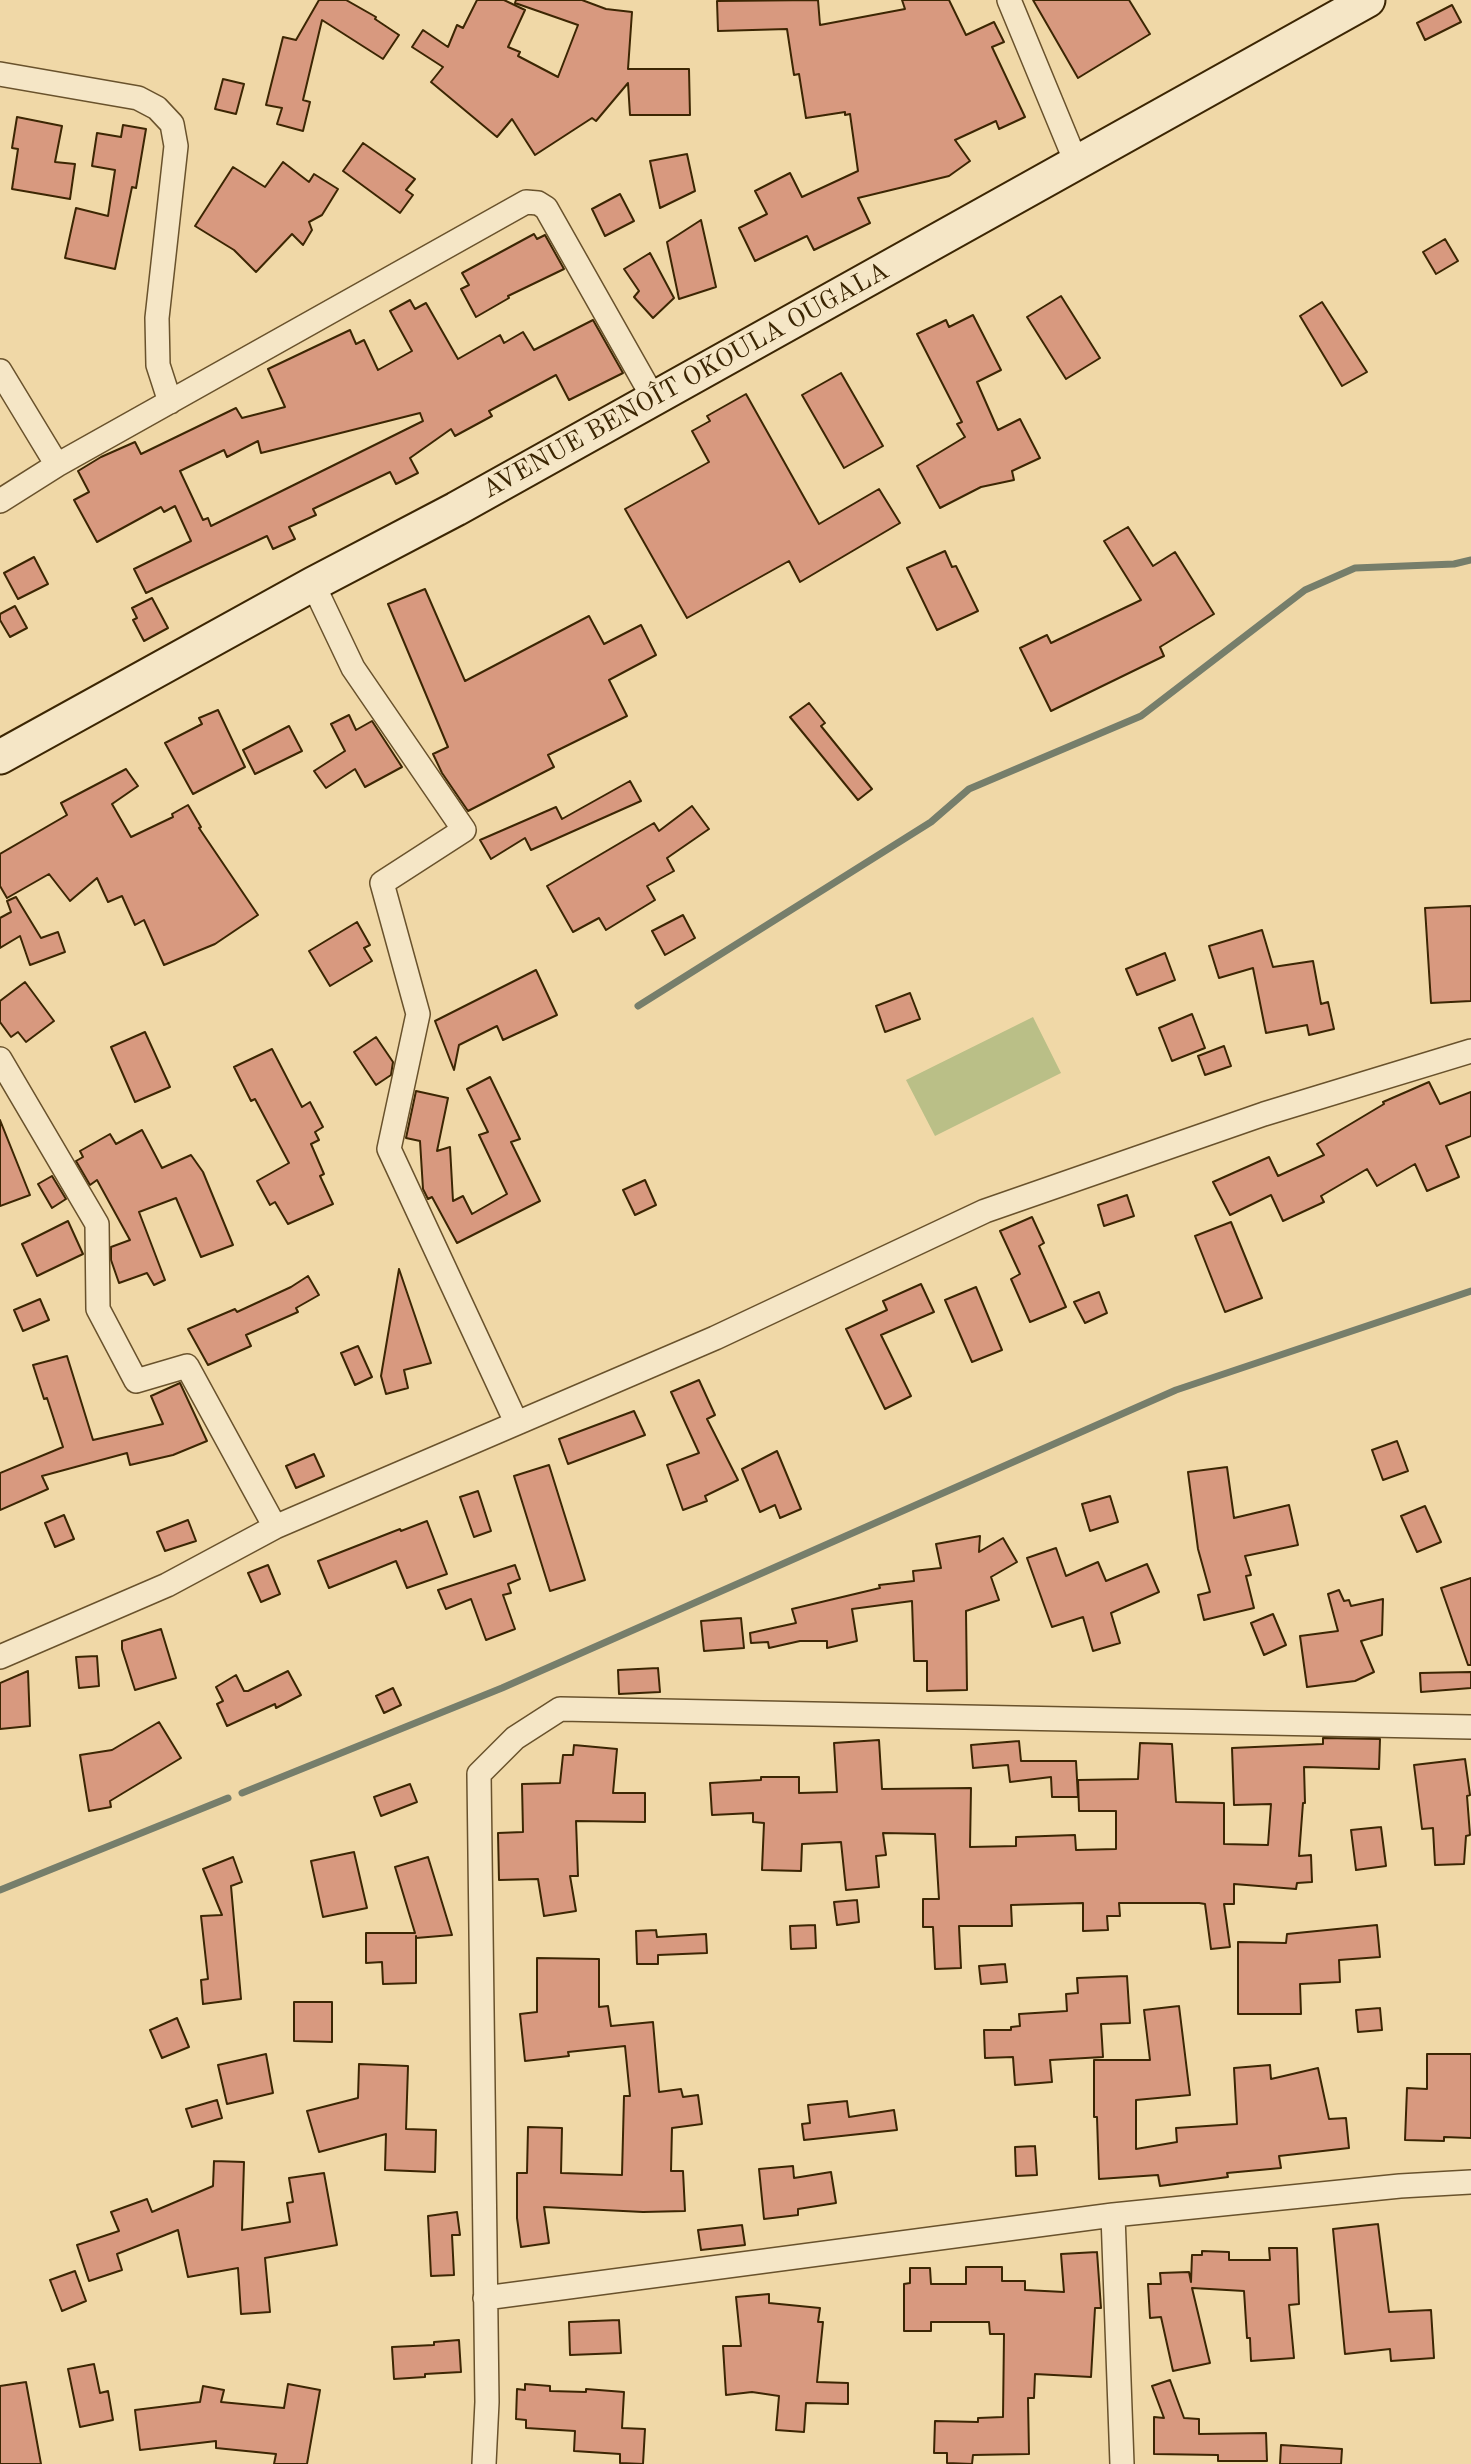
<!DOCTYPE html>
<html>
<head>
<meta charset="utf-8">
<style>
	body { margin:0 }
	canvas { display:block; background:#f0d8a7 }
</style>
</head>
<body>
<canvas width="1471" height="2464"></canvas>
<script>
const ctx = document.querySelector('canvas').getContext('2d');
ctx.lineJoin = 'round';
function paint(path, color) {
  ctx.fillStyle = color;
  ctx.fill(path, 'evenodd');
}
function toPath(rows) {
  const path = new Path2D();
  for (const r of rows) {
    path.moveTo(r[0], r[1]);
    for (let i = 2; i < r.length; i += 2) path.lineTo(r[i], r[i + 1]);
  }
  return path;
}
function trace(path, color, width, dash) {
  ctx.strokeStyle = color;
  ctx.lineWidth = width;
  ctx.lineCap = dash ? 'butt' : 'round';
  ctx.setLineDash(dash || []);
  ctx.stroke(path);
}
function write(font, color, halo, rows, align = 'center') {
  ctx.font = font + ' "Old Standard TT",serif';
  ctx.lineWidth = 6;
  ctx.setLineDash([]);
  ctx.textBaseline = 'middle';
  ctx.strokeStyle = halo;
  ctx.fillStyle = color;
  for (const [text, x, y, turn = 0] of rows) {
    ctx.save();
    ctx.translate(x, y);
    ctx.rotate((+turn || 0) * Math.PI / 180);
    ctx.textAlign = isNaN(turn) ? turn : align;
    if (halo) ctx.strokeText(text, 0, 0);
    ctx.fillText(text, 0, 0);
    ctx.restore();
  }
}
paint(toPath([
	[1033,1017,1061,1073,935,1136,906,1080]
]), '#babf87');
trace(toPath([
	[638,1006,931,822,969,789,1141,716,1305,590,1355,568,1454,564,1471,560],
	[242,1793,502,1688,1176,1390,1471,1291],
	[0,1890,228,1798]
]), '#767e6b', 7);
const building = toPath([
	[319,0,346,0,376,17,375,19,399,35,383,59,322,20,303,100,310,102,303,131,277,124,282,108,266,105,283,37,296,40,319,0],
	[477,0,504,0,525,10,508,47,520,52,518,56,558,77,578,25,515,3,516,0,582,0,606,9,632,12,628,69,689,69,690,115,630,115,628,83,596,121,592,118,535,155,512,119,497,137,431,82,443,67,412,47,423,30,448,47,457,25,463,28,477,0],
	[818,0,820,25,905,9,902,0,949,0,966,35,994,22,1004,42,992,47,1025,117,999,129,996,121,955,140,970,161,949,176,858,198,870,223,814,250,807,236,755,261,739,228,767,214,755,191,790,173,802,197,858,171,850,114,845,115,845,112,806,118,799,74,794,75,787,29,718,31,717,1,818,0],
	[1033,0,1129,0,1150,34,1078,78,1033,0],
	[1452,5,1461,22,1425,40,1417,23,1452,5],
	[223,79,244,84,236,114,215,109,223,79],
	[17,117,62,126,55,162,75,164,70,199,12,189,18,149,12,148,17,117],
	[123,125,146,129,136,188,132,187,115,269,65,258,76,208,108,216,115,170,92,166,97,133,121,137,123,125],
	[363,143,415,179,406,190,413,195,400,213,343,171,363,143],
	[687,154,695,191,660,208,650,161,687,154],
	[283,162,309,182,314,174,338,189,322,215,309,222,312,230,303,245,292,234,256,272,234,250,195,226,233,167,265,187,283,162],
	[620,194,634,221,605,236,592,209,620,194],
	[701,220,716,287,679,299,667,242,701,220],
	[534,234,537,239,545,235,564,269,508,296,509,298,476,317,461,289,469,285,462,273,534,234],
	[1445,239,1458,261,1436,274,1423,252,1445,239],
	[650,253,674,298,653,318,634,297,639,291,624,269,650,253],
	[1061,296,1100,358,1066,379,1027,317,1061,296],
	[410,300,415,309,426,303,458,359,500,335,504,343,523,332,534,350,593,320,623,373,569,400,556,375,489,411,492,416,455,436,451,429,410,458,418,473,396,484,390,472,313,509,316,515,289,527,295,539,273,549,267,536,146,593,134,569,191,541,175,506,164,512,161,507,97,542,74,500,89,492,78,471,101,457,135,442,141,454,236,408,242,418,285,407,268,369,350,330,356,344,364,340,378,370,412,351,390,311,410,300],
	[420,413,423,421,211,526,208,518,203,520,180,471,224,450,227,457,258,441,261,453,420,413],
	[1322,302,1367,372,1342,386,1300,316,1322,302],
	[973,315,1001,370,977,382,998,430,1020,419,1040,458,1012,471,1014,480,981,487,940,508,917,466,965,437,957,424,962,422,917,334,946,320,949,327,973,315],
	[841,373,883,446,844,468,802,395,841,373],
	[746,394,819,524,879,489,900,523,800,582,789,561,687,618,625,509,709,462,692,431,710,421,707,416,746,394],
	[1128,527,1153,566,1175,552,1214,614,1160,647,1164,656,1051,711,1020,648,1047,635,1051,643,1141,600,1104,541,1128,527],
	[945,551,952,567,956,566,978,611,937,630,907,568,945,551],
	[34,557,48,584,18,599,4,573,34,557],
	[425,589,465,681,589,616,604,644,641,625,656,655,609,680,627,716,548,755,554,767,468,811,442,773,433,754,448,747,388,604,425,589],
	[152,598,168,628,144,641,133,620,137,618,132,608,152,598],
	[15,606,27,628,10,637,0,620,0,614,15,606],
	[809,703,825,723,821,726,872,789,858,800,790,717,809,703],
	[218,710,245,767,193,794,165,743,202,724,199,718,218,710],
	[349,715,356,730,372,721,402,767,365,787,355,769,326,788,314,771,345,751,331,724,349,715],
	[289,726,302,751,255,774,243,750,289,726],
	[126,769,138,786,112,804,131,837,173,817,172,814,188,805,201,827,199,828,258,915,215,944,164,965,144,920,135,925,122,896,108,902,97,878,70,901,49,874,7,898,0,886,0,854,67,815,61,803,126,769],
	[630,781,641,801,531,850,525,838,491,859,480,840,556,807,562,819,630,781],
	[692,806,709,829,667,858,674,871,647,886,655,900,606,930,599,918,573,932,547,886,654,823,659,831,692,806],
	[16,897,41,938,58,932,65,952,30,965,20,936,0,948,0,918,11,912,7,901,16,897],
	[1471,906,1471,1001,1431,1003,1425,908,1471,906],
	[683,915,695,938,665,955,652,931,683,915],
	[357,922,370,945,364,948,372,961,330,986,309,951,357,922],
	[1262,930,1273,967,1313,961,1321,1004,1328,1002,1334,1029,1309,1035,1307,1025,1266,1033,1253,968,1219,978,1209,946,1262,930],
	[1165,953,1175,980,1137,995,1126,969,1165,953],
	[536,970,557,1015,503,1040,497,1026,459,1045,454,1070,435,1021,536,970],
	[25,982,54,1021,26,1042,18,1032,11,1037,0,1022,0,1001,25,982],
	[910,993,920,1019,885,1032,876,1006,910,993],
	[1192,1014,1205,1048,1172,1061,1159,1028,1192,1014],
	[145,1032,170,1087,135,1102,111,1047,145,1032],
	[376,1037,393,1062,391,1075,376,1085,354,1052,376,1037],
	[1224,1046,1231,1066,1205,1075,1198,1056,1224,1046],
	[272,1049,302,1107,310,1102,323,1127,315,1132,319,1140,311,1144,324,1174,320,1176,333,1204,288,1224,275,1202,270,1205,257,1181,289,1163,255,1099,251,1101,234,1067,272,1049],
	[490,1077,520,1139,511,1142,540,1201,457,1243,432,1197,428,1199,423,1189,420,1141,406,1138,416,1091,448,1098,437,1151,450,1147,453,1201,463,1196,472,1214,507,1194,479,1135,488,1132,467,1089,490,1077],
	[1429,1082,1440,1104,1471,1092,1471,1136,1446,1146,1459,1177,1427,1191,1415,1164,1377,1186,1367,1169,1321,1196,1324,1202,1283,1221,1271,1195,1230,1215,1213,1182,1269,1157,1278,1176,1324,1155,1317,1144,1384,1104,1383,1102,1429,1082],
	[0,1120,30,1195,0,1206,0,1120],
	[142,1130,162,1168,191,1155,203,1172,233,1245,201,1257,176,1198,139,1212,165,1280,154,1285,147,1273,119,1283,111,1260,111,1247,130,1240,97,1180,90,1185,76,1161,83,1157,80,1151,110,1134,116,1144,142,1130],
	[52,1176,66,1199,52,1208,38,1184,52,1176],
	[645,1180,656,1205,635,1215,623,1190,645,1180],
	[1127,1195,1134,1216,1104,1226,1098,1205,1127,1195],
	[1032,1217,1044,1243,1039,1246,1066,1307,1030,1322,1011,1279,1020,1274,1000,1231,1032,1217],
	[68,1221,83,1254,37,1276,22,1244,68,1221],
	[1231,1222,1262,1298,1225,1312,1195,1236,1231,1222],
	[399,1269,431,1363,404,1370,408,1388,386,1394,381,1376,399,1269],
	[308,1276,319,1295,296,1308,298,1312,246,1335,251,1346,208,1365,188,1329,235,1309,237,1312,291,1287,308,1276],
	[921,1284,934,1312,881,1335,911,1396,885,1409,846,1329,887,1310,883,1301,921,1284],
	[976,1287,1002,1350,972,1362,945,1300,976,1287],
	[1099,1292,1107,1313,1085,1323,1074,1302,1099,1292],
	[40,1299,49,1320,23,1331,14,1310,40,1299],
	[358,1346,372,1377,355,1385,341,1353,358,1346],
	[67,1356,93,1440,163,1424,151,1396,180,1383,207,1441,173,1455,130,1465,127,1453,42,1476,48,1489,0,1510,0,1473,63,1447,47,1398,44,1399,33,1365,67,1356],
	[699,1380,715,1415,707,1419,738,1480,705,1496,707,1501,683,1510,667,1465,699,1453,671,1392,699,1380],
	[634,1411,645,1435,568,1464,559,1439,634,1411],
	[1397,1441,1408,1471,1383,1480,1372,1450,1397,1441],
	[777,1451,801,1509,780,1518,775,1505,760,1512,742,1469,777,1451],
	[314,1454,324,1476,296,1488,286,1466,314,1454],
	[549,1465,585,1580,550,1591,514,1476,549,1465],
	[1227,1467,1234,1518,1289,1505,1298,1545,1245,1556,1251,1575,1246,1576,1254,1608,1204,1620,1198,1595,1210,1592,1198,1549,1188,1472,1227,1467],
	[478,1491,491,1531,474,1537,460,1497,478,1491],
	[1110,1496,1118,1522,1090,1531,1082,1504,1110,1496],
	[1425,1506,1441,1542,1417,1552,1401,1516,1425,1506],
	[64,1515,74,1539,55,1547,45,1523,64,1515],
	[188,1520,196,1541,165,1551,157,1532,188,1520],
	[427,1521,447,1574,407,1588,396,1561,329,1588,318,1561,400,1529,401,1531,427,1521],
	[980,1536,979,1552,1003,1538,1017,1562,991,1577,999,1600,966,1611,967,1690,927,1691,927,1661,914,1661,912,1601,852,1609,857,1641,827,1648,827,1641,800,1641,769,1648,768,1642,751,1643,750,1633,796,1623,792,1609,880,1588,879,1585,914,1581,913,1571,941,1568,936,1544,980,1536],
	[1056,1548,1066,1576,1098,1562,1106,1581,1147,1564,1159,1592,1111,1613,1120,1643,1093,1651,1083,1617,1052,1627,1027,1558,1056,1548],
	[268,1565,280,1594,261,1602,248,1573,268,1565],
	[515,1565,520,1579,508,1584,511,1593,503,1595,515,1629,486,1640,471,1599,446,1609,438,1590,515,1565],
	[1471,1578,1471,1665,1468,1665,1441,1588,1471,1578],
	[1339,1590,1344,1601,1349,1600,1351,1606,1383,1599,1382,1635,1361,1641,1374,1672,1355,1681,1307,1687,1300,1636,1338,1631,1328,1594,1339,1590],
	[1273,1614,1286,1645,1264,1655,1251,1623,1273,1614],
	[741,1618,744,1648,704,1651,701,1621,741,1618],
	[161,1629,176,1678,135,1690,122,1649,122,1641,161,1629],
	[97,1656,99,1686,79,1688,76,1657,97,1656],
	[658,1668,660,1692,619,1694,618,1670,658,1668],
	[28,1671,30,1726,0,1729,0,1683,28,1671],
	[288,1671,301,1695,276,1708,275,1704,227,1726,217,1704,223,1701,216,1687,236,1675,244,1691,248,1691,288,1671],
	[1471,1672,1471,1688,1421,1692,1420,1673,1471,1672],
	[393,1688,401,1705,384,1713,376,1696,393,1688],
	[159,1722,181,1758,110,1801,111,1807,89,1811,80,1755,112,1750,159,1722],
	[1323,1738,1380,1739,1379,1769,1304,1767,1305,1803,1303,1803,1299,1856,1311,1855,1312,1882,1297,1883,1296,1889,1234,1884,1234,1904,1224,1904,1230,1947,1211,1949,1205,1904,1199,1903,1119,1903,1120,1916,1107,1916,1108,1930,1083,1931,1083,1903,1011,1905,1012,1926,959,1926,961,1968,935,1969,933,1927,923,1927,923,1899,939,1899,935,1834,883,1833,886,1855,876,1856,879,1887,846,1890,841,1842,802,1844,801,1871,762,1870,764,1823,753,1822,753,1813,712,1815,710,1783,761,1780,761,1777,799,1777,799,1793,837,1792,834,1743,879,1740,882,1789,971,1788,970,1847,1016,1846,1016,1837,1075,1835,1076,1850,1116,1849,1116,1811,1079,1811,1078,1780,1138,1779,1140,1743,1172,1744,1176,1802,1224,1803,1224,1844,1268,1845,1271,1804,1234,1805,1232,1748,1323,1744,1323,1738],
	[1019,1741,1021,1761,1076,1761,1078,1797,1052,1797,1051,1777,1010,1782,1008,1765,973,1768,971,1745,1019,1741],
	[574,1745,617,1749,613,1793,645,1793,645,1822,576,1821,578,1876,570,1876,576,1911,544,1916,538,1879,499,1880,498,1833,523,1832,522,1784,560,1783,563,1755,573,1755,574,1745],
	[1465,1759,1470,1795,1467,1796,1470,1835,1466,1836,1464,1864,1435,1865,1433,1828,1422,1829,1414,1765,1465,1759],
	[410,1784,417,1802,381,1816,374,1797,410,1784],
	[1381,1827,1386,1866,1356,1870,1351,1830,1381,1827],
	[354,1852,367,1908,323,1917,311,1861,354,1852],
	[233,1857,242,1882,231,1886,241,1999,203,2004,201,1980,208,1979,201,1916,222,1915,203,1869,233,1857],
	[428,1857,452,1935,416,1938,416,1936,416,1983,383,1984,382,1962,366,1963,366,1933,415,1933,395,1867,428,1857],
	[857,1900,859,1922,837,1925,834,1902,857,1900],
	[815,1925,816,1948,791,1949,790,1926,815,1925],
	[1377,1925,1380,1957,1339,1960,1340,1982,1300,1984,1301,2014,1238,2014,1238,1942,1286,1943,1287,1934,1377,1925],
	[656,1930,657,1937,706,1934,707,1953,658,1955,658,1964,637,1964,636,1931,656,1930],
	[537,1958,599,1959,599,2007,608,2006,611,2026,653,2022,659,2092,681,2089,683,2097,698,2095,702,2124,672,2128,671,2171,683,2171,685,2211,643,2212,544,2207,549,2243,521,2247,517,2218,517,2173,527,2173,528,2127,562,2128,561,2173,622,2175,624,2096,630,2096,625,2046,568,2052,569,2056,525,2061,520,2014,537,2012,537,1958],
	[1005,1964,1007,1982,981,1984,979,1966,1005,1964],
	[1127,1976,1130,2023,1101,2024,1103,2057,1050,2060,1052,2082,1015,2085,1013,2057,985,2058,984,2030,1011,2030,1011,2027,1020,2026,1019,2014,1067,2011,1066,1994,1078,1993,1077,1978,1127,1976],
	[294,2002,332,2002,332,2042,294,2041,294,2002],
	[1179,2006,1190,2095,1136,2100,1136,2149,1177,2142,1176,2128,1237,2124,1234,2068,1270,2065,1271,2079,1318,2068,1329,2119,1346,2118,1349,2148,1279,2156,1281,2168,1227,2173,1228,2177,1160,2186,1158,2175,1099,2179,1097,2117,1094,2117,1094,2060,1150,2060,1144,2010,1179,2006],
	[1380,2008,1382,2030,1358,2032,1356,2010,1380,2008],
	[177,2018,189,2047,162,2058,150,2030,177,2018],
	[266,2054,273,2093,227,2104,218,2065,266,2054],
	[1427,2054,1471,2054,1471,2138,1444,2137,1444,2141,1405,2140,1407,2088,1427,2089,1427,2054],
	[359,2064,408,2066,406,2129,436,2130,435,2172,385,2170,386,2134,319,2152,307,2111,358,2098,359,2064],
	[217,2100,222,2118,192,2127,186,2109,217,2100],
	[847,2101,849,2117,894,2110,897,2130,804,2140,802,2124,810,2123,808,2105,847,2101],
	[1035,2146,1037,2175,1016,2176,1015,2147,1035,2146],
	[214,2161,244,2162,242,2230,290,2222,287,2203,293,2202,289,2178,324,2173,337,2245,265,2258,270,2312,241,2314,238,2268,188,2277,178,2230,117,2254,122,2270,89,2281,77,2245,119,2231,111,2212,147,2199,152,2212,213,2186,214,2161],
	[793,2166,794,2178,831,2172,836,2203,798,2209,798,2215,764,2219,759,2169,793,2166],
	[457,2212,460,2235,452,2235,454,2275,431,2276,428,2216,457,2212],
	[1378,2224,1389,2312,1431,2310,1434,2358,1391,2361,1390,2349,1345,2354,1333,2229,1378,2224],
	[742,2225,745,2245,701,2250,698,2230,742,2225],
	[1269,2248,1297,2248,1299,2304,1289,2305,1294,2358,1251,2361,1250,2338,1247,2338,1244,2291,1192,2288,1210,2363,1173,2371,1161,2317,1150,2318,1148,2284,1161,2284,1160,2273,1189,2272,1191,2282,1192,2255,1202,2255,1202,2251,1229,2252,1229,2260,1270,2260,1269,2248],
	[1097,2252,1101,2308,1095,2308,1091,2377,1035,2374,1034,2398,1028,2398,1029,2454,973,2455,972,2464,947,2463,947,2453,934,2453,935,2421,978,2422,978,2418,1003,2417,1004,2334,990,2334,989,2322,931,2322,931,2331,904,2331,904,2284,910,2283,910,2268,930,2268,931,2284,966,2284,966,2267,1002,2267,1002,2281,1025,2281,1025,2290,1064,2292,1061,2254,1097,2252],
	[75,2271,86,2301,62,2311,50,2280,75,2271],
	[769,2294,769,2303,820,2308,818,2322,823,2322,817,2382,848,2383,848,2404,806,2403,804,2432,776,2430,779,2396,752,2392,726,2395,723,2346,741,2346,736,2297,769,2294],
	[619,2320,621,2353,570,2355,569,2322,619,2320],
	[459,2340,461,2372,425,2374,425,2377,394,2379,392,2347,434,2345,434,2342,459,2340],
	[94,2364,100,2393,108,2391,113,2420,80,2427,68,2369,94,2364],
	[1170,2380,1184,2418,1199,2419,1199,2434,1266,2433,1267,2461,1218,2461,1218,2455,1154,2454,1154,2417,1164,2418,1152,2386,1170,2380],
	[26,2382,41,2464,0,2464,0,2386,26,2382],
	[288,2384,320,2390,307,2464,274,2464,276,2454,216,2448,216,2441,140,2450,135,2410,200,2402,203,2386,224,2390,221,2402,284,2408,288,2384],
	[525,2384,550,2386,550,2391,586,2392,586,2389,624,2392,622,2428,645,2429,643,2464,620,2463,620,2454,574,2451,575,2431,526,2428,526,2420,516,2419,517,2389,525,2390,525,2384],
	[1281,2445,1342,2449,1341,2464,1280,2464,1281,2445]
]);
paint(building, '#d8997f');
trace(building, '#3c2603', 2);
const street = toPath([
	[1009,0,1076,162],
	[0,74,138,98,157,108,172,124,176,146,157,318,158,365,170,402],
	[0,371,57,465],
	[0,501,57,465,526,202,538,203,546,208,654,399],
	[313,584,353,668,464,830,382,883,418,1014,389,1149,516,1422],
	[0,1059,97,1224,98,1309,136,1381,187,1366,275,1527],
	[0,1657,167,1585,275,1527,715,1338,985,1211,1264,1114,1471,1051],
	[1113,2215,1122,2464],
	[485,2298,1113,2215,1400,2186,1471,2182],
	[484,2464,487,2402,479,1774,515,1738,560,1709,1471,1727]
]);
const secondary = toPath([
	[0,757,313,584,456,509,1368,0]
]);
trace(street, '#69522c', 26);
trace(secondary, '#3c2603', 37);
trace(street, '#f5e6c6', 23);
trace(secondary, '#f5e6c6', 33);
write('26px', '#3c2603', '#f5e6c6', [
	["AVENUE BENOÎT OKOULA OUGALA",686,381,-29]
]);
</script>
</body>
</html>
